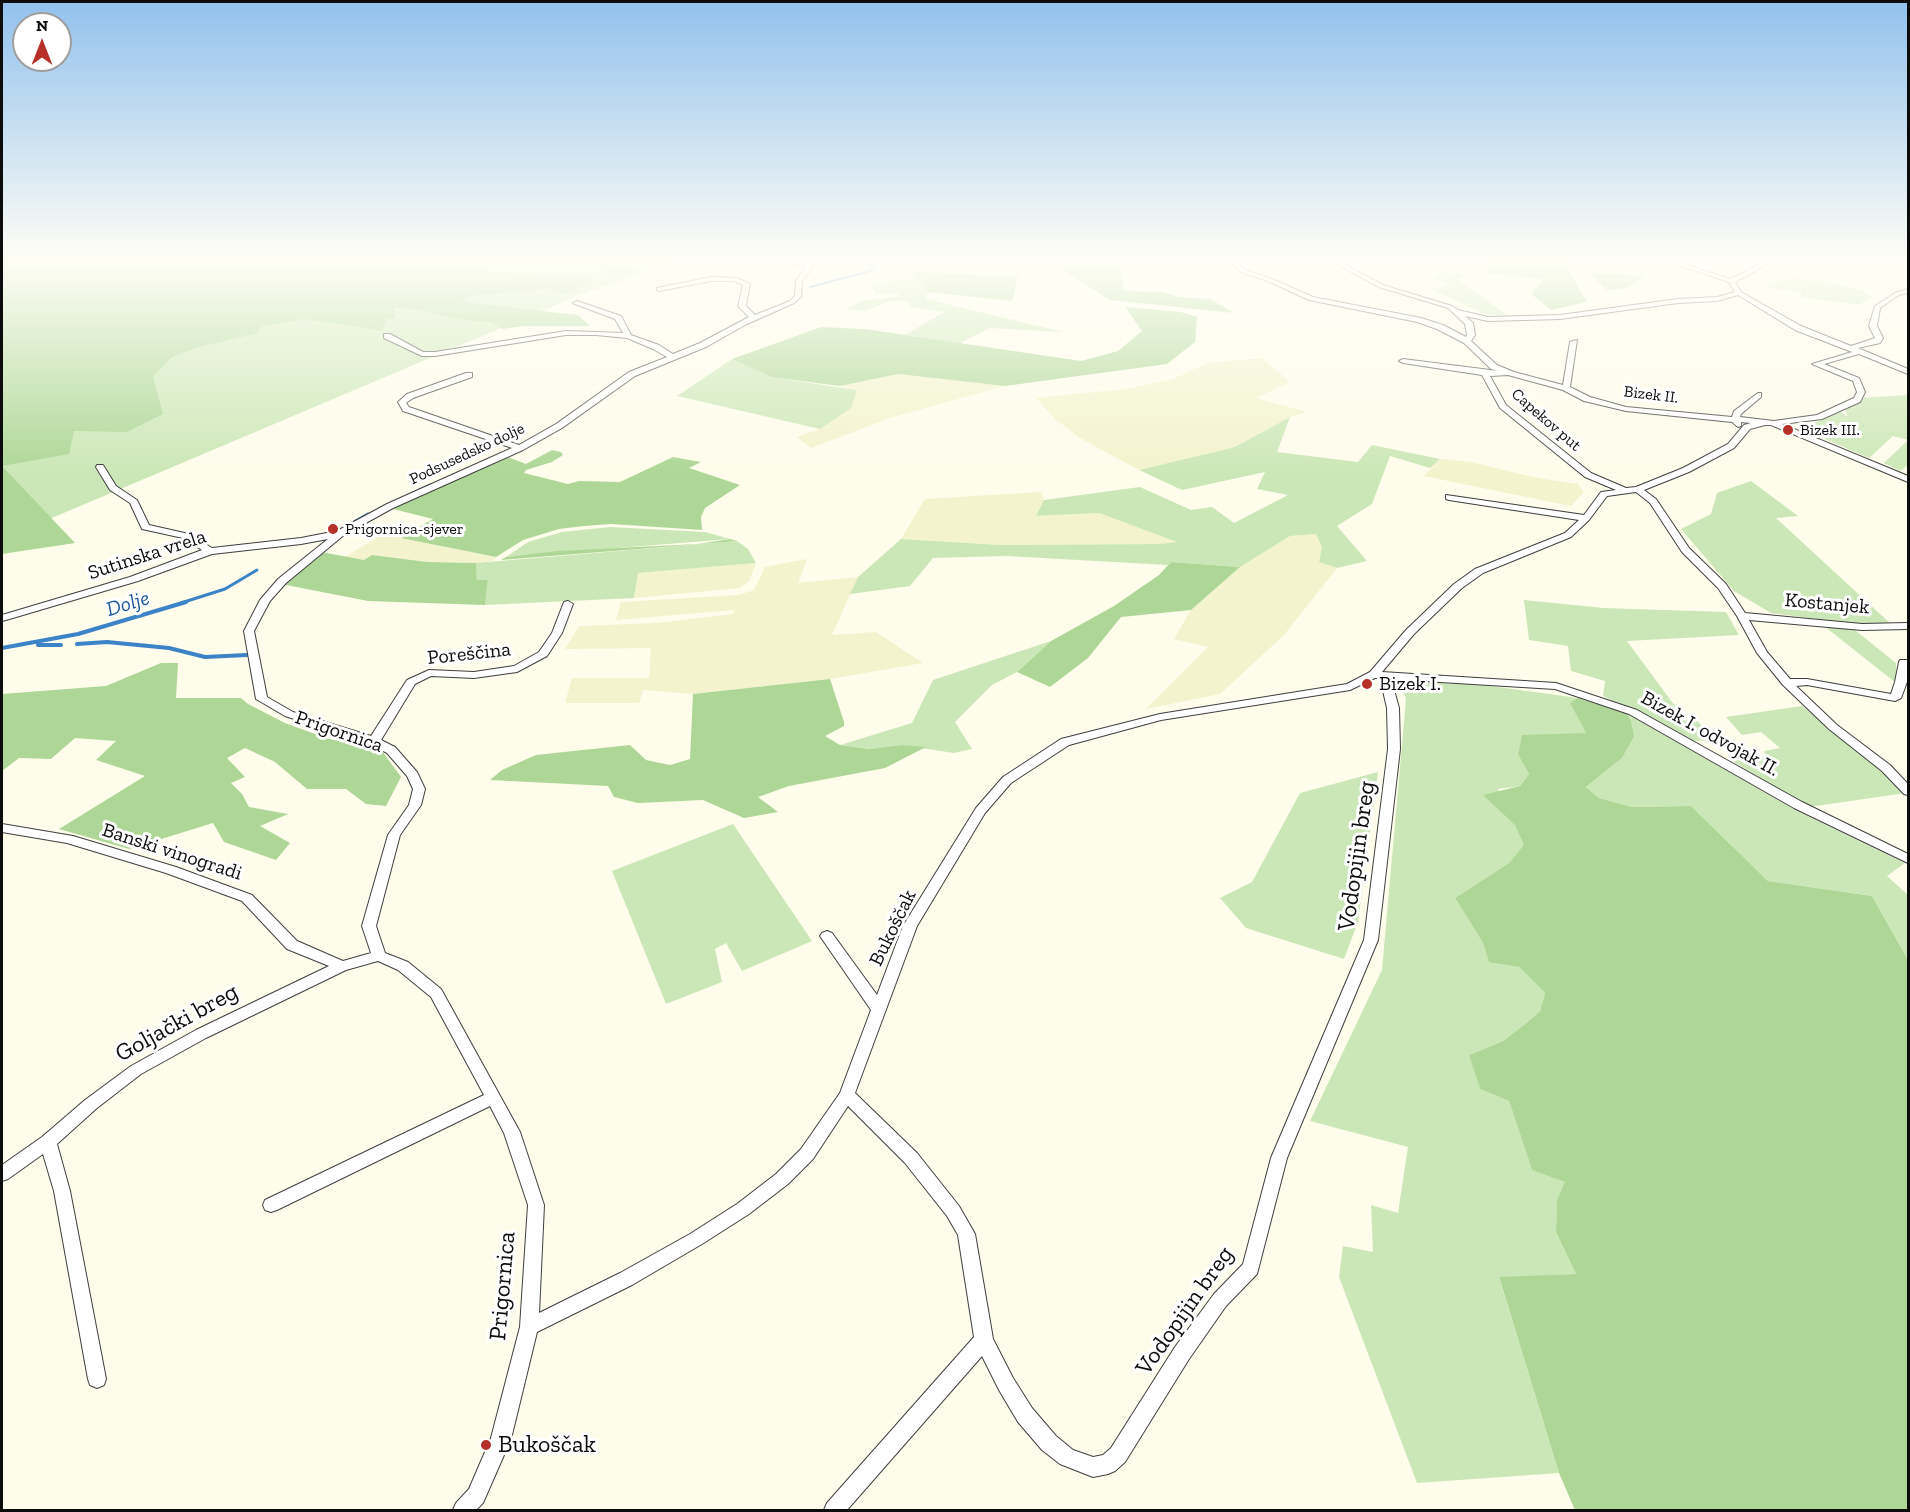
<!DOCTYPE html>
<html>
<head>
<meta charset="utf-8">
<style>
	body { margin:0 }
	#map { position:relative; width:1910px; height:1512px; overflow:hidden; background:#fefceb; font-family:"Zilla Slab",serif }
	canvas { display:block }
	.frame { position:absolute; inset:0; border:3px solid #0c0c0c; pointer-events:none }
	.north { position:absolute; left:12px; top:12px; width:60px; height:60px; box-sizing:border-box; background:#fff; border:2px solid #9e9e9e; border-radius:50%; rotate:0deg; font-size:16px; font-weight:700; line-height:24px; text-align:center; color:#0c0c0c }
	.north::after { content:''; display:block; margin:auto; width:21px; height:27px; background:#b72f29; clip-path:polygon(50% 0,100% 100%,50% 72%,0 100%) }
</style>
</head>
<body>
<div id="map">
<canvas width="1910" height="1512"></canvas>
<div class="frame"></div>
<div class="north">N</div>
</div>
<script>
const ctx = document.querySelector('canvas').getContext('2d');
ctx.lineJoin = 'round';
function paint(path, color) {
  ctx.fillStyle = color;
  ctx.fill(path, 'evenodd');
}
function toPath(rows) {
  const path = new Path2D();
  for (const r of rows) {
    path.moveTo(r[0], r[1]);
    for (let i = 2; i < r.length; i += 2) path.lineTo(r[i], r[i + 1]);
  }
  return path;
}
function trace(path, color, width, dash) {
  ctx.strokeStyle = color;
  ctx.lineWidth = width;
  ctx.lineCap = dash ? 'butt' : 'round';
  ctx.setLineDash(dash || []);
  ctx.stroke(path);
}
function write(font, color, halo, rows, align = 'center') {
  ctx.font = font + ' "Zilla Slab",serif';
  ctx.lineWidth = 6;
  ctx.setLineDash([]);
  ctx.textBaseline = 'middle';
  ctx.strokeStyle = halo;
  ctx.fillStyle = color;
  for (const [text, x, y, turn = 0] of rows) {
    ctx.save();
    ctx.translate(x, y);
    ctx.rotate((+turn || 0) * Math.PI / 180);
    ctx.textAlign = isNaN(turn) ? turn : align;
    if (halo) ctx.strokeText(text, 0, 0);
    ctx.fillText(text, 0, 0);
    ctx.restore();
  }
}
paint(toPath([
	[1262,358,1290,382,1256,398,1307,412,1290,417,1235,447,1139,470,1080,438,1055,419,1036,398,1125,389,1173,379,1208,363],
	[898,374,1005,386,890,418,811,448,797,437,820,429,857,390,840,386],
	[1440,459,1471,462,1537,478,1578,484,1584,492,1571,506,1424,476],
	[1041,492,1044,500,1036,516,1099,513,1178,542,1160,544,1000,545,901,539,925,499],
	[383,534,460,550,496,557,493,561,476,563,427,562,372,555,364,560,345,557],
	[1317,534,1322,547,1319,562,1337,568,1284,635,1220,694,1146,709,1208,647,1174,639,1191,610,1240,567,1290,536],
	[807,559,798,583,858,577,832,635,876,632,923,663,830,679,693,694,643,690,639,703,565,703,572,678,649,678,651,648,565,649,579,626,658,623,733,614,734,610,616,620,621,602,739,595,754,590,765,567],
	[756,563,749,581,740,588,634,598,638,573]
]), '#f3f3cd');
paint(toPath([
	[2,262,677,262,579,295,33,526,2,533],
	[1443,272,1459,273,1464,277,1457,279,1507,315,1487,315,1430,289,1447,286,1434,277],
	[916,278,928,292,926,299,1063,332,990,328,960,343,905,335,944,312,910,307,908,301,891,301,865,311,847,309,863,300,898,297,899,293,876,294,872,284],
	[1792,278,1831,283,1862,290,1872,297,1858,305,1801,297,1801,292,1763,287],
	[732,359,771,377,857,390,851,408,820,429,677,396],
	[1908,395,1908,465,1900,471,1884,463,1908,440,1893,436,1869,458,1825,439,1814,423,1841,412,1848,417,1844,407,1858,398],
	[1290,417,1277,452,1358,462,1372,445,1440,459,1430,468,1390,456,1372,504,1337,526,1367,561,1337,568,1319,562,1322,547,1316,534,1290,536,1240,567,1171,562,1168,565,1006,556,933,558,910,586,850,594,858,577,901,539,1000,545,1160,544,1177,542,1099,513,1036,516,1044,500,1140,487,1191,510,1212,507,1234,523,1288,495,1257,489,1265,472,1182,490,1139,470,1235,447],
	[1751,481,1798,516,1776,518,1892,625,1856,624,1771,613,1734,591,1681,529,1711,514,1717,493],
	[610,527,705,532,730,539,506,557,528,542,562,532],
	[737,541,748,549,756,563,638,573,634,598,485,605,488,580,477,580,476,563],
	[1524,600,1603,608,1726,612,1739,635,1627,641,1686,721,1696,720,1716,740,1693,741,1603,696,1605,681,1571,671,1568,646,1529,640],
	[1824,626,1851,627,1896,663,1896,683],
	[1051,641,1017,672,992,685,955,722,972,749,954,753,901,745,871,749,840,745,912,723,933,680],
	[1401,682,1476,684,1578,698,1571,704,1586,733,1518,755,1529,774,1520,786,1498,789,1525,845,1509,863,1455,898,1483,943,1489,961,1519,967,1545,993,1540,1011,1530,1020,1503,1041,1469,1055,1480,1089,1509,1101,1532,1170,1566,1181,1557,1200,1556,1232,1576,1274,1499,1278,1559,1473,1417,1483,1339,1277,1343,1246,1373,1252,1371,1205,1398,1213,1408,1147,1310,1121,1382,970,1406,699],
	[1802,706,1880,768,1906,793,1809,807,1732,761,1767,756,1764,751,1780,748,1761,732,1742,735,1726,717],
	[1626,713,1797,811,1905,863,1887,876,1908,895,1908,960,1872,896,1768,881,1691,806,1632,807,1599,798,1586,787,1622,758,1634,737],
	[1378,772,1358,922,1344,959,1246,928,1220,898,1252,882,1300,793],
	[733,824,812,941,742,971,726,943,715,949,722,982,666,1004,612,871]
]), '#cce7b7');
paint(toPath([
	[2,262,479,262,479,270,600,280,564,294,550,289,468,296,461,302,578,315,590,326,525,326,502,329,493,323,456,319,414,309,393,308,396,319,386,319,382,331,304,319,260,327,259,333,199,347,172,357,153,376,163,414,127,432,74,431,69,454,2,466,75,543,2,554],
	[570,262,631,262,633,264,621,267,639,271,625,276],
	[1489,262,1564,262,1587,302,1551,310,1531,294,1543,279,1484,273],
	[1120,264,1124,291,1164,292,1178,297,1210,299,1234,313,1110,300,1058,267],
	[910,271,1018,277,1012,301,928,292],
	[1588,272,1646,276,1625,289,1607,290],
	[1125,307,1181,312,1197,317,1195,342,1167,364,1005,386,898,374,840,386,771,377,732,359,821,327,865,329,1081,361,1118,351,1142,331],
	[552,450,561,452,563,455,552,462,526,470,524,473,568,484,579,481,620,482,673,457,701,462,689,468,740,485,705,508,701,517,702,530,611,524,584,526,559,529,523,540,496,557,401,538,433,519,393,509,401,505,508,457,526,464],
	[730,539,737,541,501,560,506,557,558,551,698,544],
	[321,552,364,560,372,555,427,562,476,563,477,580,488,580,485,605,368,601,281,584],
	[1171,562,1240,567,1191,610,1121,617,1088,658,1050,687,1017,672,1051,641,1114,606,1159,575],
	[161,663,178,663,176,698,241,698,248,704,285,723,326,738,382,751,401,777,386,806,366,804,346,789,307,789,275,762,245,748,227,758,245,777,231,783,242,794,249,807,288,814,260,826,290,843,276,860,224,842,213,823,129,849,59,829,145,776,96,760,116,741,75,738,51,759,19,758,2,771,2,694,106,686],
	[830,679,844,722,844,726,825,736,840,745,870,749,901,745,926,747,885,768,789,786,758,797,778,812,744,818,703,800,638,803,614,797,608,786,490,780,502,770,536,755,630,745,646,760,670,765,690,759,693,694],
	[1578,698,1626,713,1631,721,1634,737,1622,758,1586,787,1599,798,1632,807,1691,806,1768,881,1872,896,1908,960,1908,1510,1575,1510,1559,1473,1499,1277,1576,1274,1556,1232,1557,1200,1565,1182,1532,1170,1509,1101,1480,1089,1469,1055,1503,1041,1530,1020,1540,1011,1545,993,1519,967,1489,962,1483,943,1455,898,1509,863,1524,845,1515,825,1483,795,1520,786,1529,774,1518,755,1522,735,1586,733,1570,703]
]), '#aed797');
trace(toPath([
	[810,287,870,271,876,262]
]), '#3c84c8', 2);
trace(toPath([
	[413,493,430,485],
	[352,523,368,514],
	[181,603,225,589,257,570]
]), '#3c84c8', 3);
trace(toPath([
	[77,644,107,642,169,648,205,657,247,655],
	[38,645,61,645],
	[2,648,78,634,186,602]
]), '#3c84c8', 4);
const minor = toPath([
	[782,262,792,262,807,265,810,262,816,262,802,281,801,297,794,303,745,325,706,347,635,376,562,428,523,450,393,508,344,535,286,583,270,601,254,631,267,697,293,712,371,736,407,680,429,670,474,672,514,666,539,652,552,633,564,602,568,601,573,604,562,633,547,656,517,672,474,678,431,676,415,684,381,740,395,747,417,772,425,789,421,805,400,835,376,926,385,953,408,962,441,989,520,1132,544,1205,539,1313,620,1273,690,1234,737,1204,776,1174,801,1149,840,1093,871,1010,820,936,822,933,827,931,832,933,877,995,903,926,976,808,1003,777,1061,739,1160,714,1347,684,1370,672,1406,630,1454,584,1475,569,1565,533,1579,520,1449,500,1446,499,1446,495,1584,515,1601,492,1616,490,1585,477,1500,408,1482,375,1403,363,1399,361,1403,359,1498,371,1491,369,1464,343,1437,329,1417,322,1309,300,1268,281,1241,272,1230,262,1236,262,1245,270,1272,279,1313,297,1421,318,1443,325,1466,337,1467,335,1465,324,1448,308,1379,287,1333,262,1340,262,1383,285,1452,306,1458,310,1488,317,1560,315,1678,299,1717,297,1735,292,1729,282,1669,262,1677,262,1730,279,1759,265,1761,262,1767,262,1763,267,1735,282,1741,292,1801,326,1851,346,1875,338,1869,326,1875,306,1895,293,1908,289,1908,293,1899,295,1880,308,1877,326,1883,338,1880,343,1858,348,1908,369,1908,374,1859,354,1824,364,1859,378,1865,392,1860,402,1822,419,1782,424,1908,476,1908,482,1771,425,1765,425,1750,429,1734,448,1689,472,1644,490,1656,499,1689,548,1726,584,1745,613,1862,624,1908,623,1908,629,1862,630,1749,620,1767,652,1790,679,1807,679,1891,694,1895,682,1899,662,1900,660,1908,660,1907,682,1901,698,1895,701,1807,685,1796,686,1837,725,1890,765,1908,784,1908,795,1904,794,1882,771,1829,729,1783,685,1757,653,1737,616,1718,588,1682,552,1650,503,1636,492,1607,496,1589,520,1571,537,1483,573,1462,588,1414,634,1382,672,1556,683,1637,710,1802,802,1908,854,1908,863,1794,808,1629,714,1555,689,1391,679,1399,708,1400,749,1378,940,1287,1158,1257,1274,1226,1306,1189,1359,1125,1462,1115,1471,1108,1474,1093,1477,1060,1464,1042,1450,1018,1422,999,1390,982,1356,847,1510,824,1510,827,1503,974,1337,958,1235,947,1216,905,1163,848,1106,813,1159,788,1184,749,1214,702,1244,632,1285,537,1332,511,1439,483,1503,476,1510,453,1510,456,1503,469,1489,491,1438,520,1327,528,1205,504,1133,490,1106,277,1210,271,1212,265,1210,263,1205,265,1200,484,1095,431,997,398,970,378,961,346,970,206,1038,141,1074,97,1108,57,1144,70,1191,106,1379,104,1385,97,1388,90,1385,88,1379,54,1191,43,1154,8,1179,2,1181,2,1165,42,1137,85,1100,131,1066,196,1030,329,966,287,949,242,901,166,873,67,843,2,832,2,824,73,836,176,867,252,895,297,941,343,961,371,953,362,926,388,835,409,805,413,789,407,776,387,753,370,744,285,716,256,699,244,631,260,600,278,579,328,539,301,544,212,554,138,581,6,620,2,621,2,615,130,577,202,550,183,538,142,529,130,503,110,490,96,467,97,465,103,465,116,486,137,500,149,525,189,534,212,548,301,538,337,531,387,504,512,448,403,411,398,402,407,394,466,373,472,373,472,377,413,398,406,403,409,407,519,445,556,424,629,372,667,357,653,349,627,338,596,335,566,335,435,356,422,356,384,338,384,334,390,334,423,352,435,352,566,331,623,333,615,319,575,304,573,303,577,301,621,316,631,335,659,345,673,354,700,343,749,317,738,306,743,285,734,281,711,281,659,291,657,290,657,288,711,277,737,278,750,284,746,306,755,315,790,301,795,296,796,281,805,268,782,262],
	[1738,295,1795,330,1852,352,1812,364,1853,381,1857,392,1854,398,1817,415,1774,421,1740,417,1741,414,1761,397,1761,393,1758,393,1734,411,1732,417,1626,407,1590,397,1570,387,1577,340,1570,342,1563,385,1514,372,1497,365,1471,341,1475,335,1473,323,1465,316,1488,321,1560,319,1678,303,1717,301,1738,295],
	[1508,375,1563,390,1584,401,1626,411,1732,422,1738,427,1741,426,1741,422,1751,423,1744,425,1728,444,1683,468,1636,487,1626,488,1591,473,1506,405,1490,376,1508,375],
	[1375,678,1380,678,1387,708,1388,749,1364,940,1271,1158,1243,1264,1214,1294,1175,1347,1111,1448,1103,1455,1093,1457,1073,1450,1056,1436,1032,1408,1013,1378,993,1339,975,1234,959,1206,917,1153,855,1093,917,926,985,813,1011,783,1069,745,1161,720,1350,690,1375,678]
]);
trace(minor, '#3f3f3f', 2);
paint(minor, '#fff');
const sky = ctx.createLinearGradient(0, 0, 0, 473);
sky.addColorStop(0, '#92c1ed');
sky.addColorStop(0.55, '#fffef6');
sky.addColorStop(1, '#fffef600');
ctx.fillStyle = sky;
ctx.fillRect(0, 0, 1910, 473);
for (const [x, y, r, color] of [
	[1788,430,6,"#b72f29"],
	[333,529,6,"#b72f29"],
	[1367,684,6,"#b72f29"],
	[486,1445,6,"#b72f29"]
]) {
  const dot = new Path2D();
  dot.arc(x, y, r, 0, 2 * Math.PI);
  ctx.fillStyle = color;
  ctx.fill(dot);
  trace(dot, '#fff', 2);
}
write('16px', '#0c0c0c', '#fff', [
	["Bizek II.",1651,395,7],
	["Capekov put",1546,420,41],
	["Podsusedsko dolje",467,454,-25]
]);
write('16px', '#0c0c0c', '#fff', [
	["Bizek III.",1800,430],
	["Prigornica-sjever",345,529]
], 'left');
write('20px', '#0c0c0c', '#fff', [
	["Sutinska vrela",147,555,-18],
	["Kostanjek",1827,604,5],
	["Poreščina",469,654,-6],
	["Prigornica",339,732,19],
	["Bizek I. odvojak II.",1710,734,29],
	["Banski vinogradi",172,852,18],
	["Bukoščak",893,928,-64]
]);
write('20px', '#0c0c0c', '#fff', [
	["Bizek I.",1379,684]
], 'left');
write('italic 21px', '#1a5699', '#fff', [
	["Dolje",128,604,-17]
]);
write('24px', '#0c0c0c', '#fff', [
	["Vodopijin breg",1357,856,-82],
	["Goljački breg",177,1023,-29],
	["Prigornica",503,1286,-85],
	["Vodopijin breg",1185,1311,-55]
]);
write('24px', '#0c0c0c', '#fff', [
	["Bukoščak",498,1445]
], 'left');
</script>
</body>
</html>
